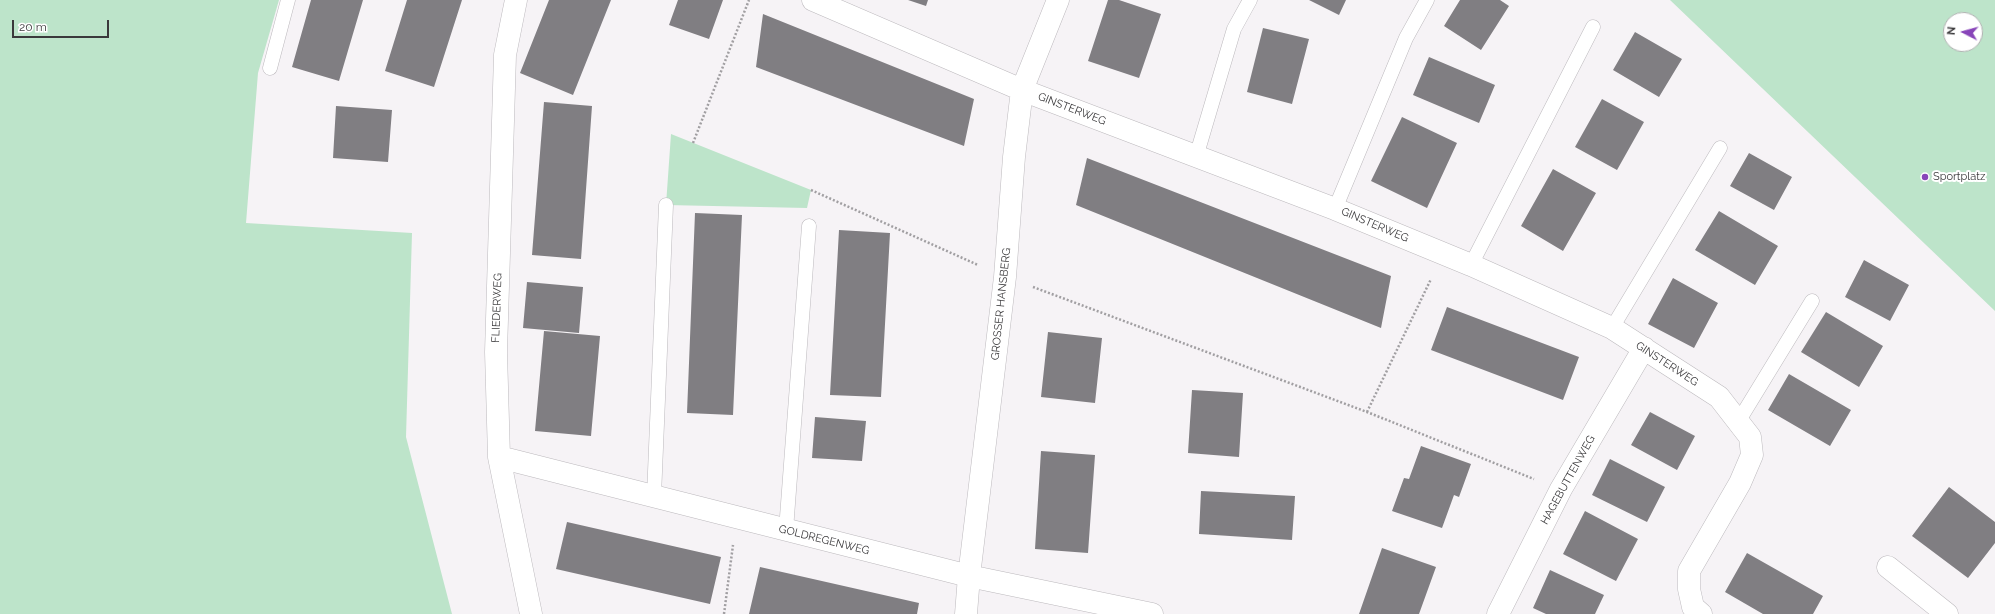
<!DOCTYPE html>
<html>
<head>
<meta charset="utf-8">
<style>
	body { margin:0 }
	#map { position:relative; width:1995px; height:614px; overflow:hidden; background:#f6f3f6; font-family:Raleway,sans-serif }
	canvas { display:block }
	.north { position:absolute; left:1943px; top:12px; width:40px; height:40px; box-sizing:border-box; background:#fff; border:1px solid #b0b0b1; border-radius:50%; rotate:276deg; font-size:11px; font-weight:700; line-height:16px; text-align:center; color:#3a393b }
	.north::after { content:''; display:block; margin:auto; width:14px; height:18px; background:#8845b9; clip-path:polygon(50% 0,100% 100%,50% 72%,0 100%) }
	.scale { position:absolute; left:12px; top:20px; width:97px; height:18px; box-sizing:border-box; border:2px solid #3a393b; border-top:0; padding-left:5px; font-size:12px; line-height:14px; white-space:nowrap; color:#3a393b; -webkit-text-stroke:3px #fff; paint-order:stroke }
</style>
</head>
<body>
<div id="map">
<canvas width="1995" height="614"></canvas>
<div class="north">N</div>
<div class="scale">20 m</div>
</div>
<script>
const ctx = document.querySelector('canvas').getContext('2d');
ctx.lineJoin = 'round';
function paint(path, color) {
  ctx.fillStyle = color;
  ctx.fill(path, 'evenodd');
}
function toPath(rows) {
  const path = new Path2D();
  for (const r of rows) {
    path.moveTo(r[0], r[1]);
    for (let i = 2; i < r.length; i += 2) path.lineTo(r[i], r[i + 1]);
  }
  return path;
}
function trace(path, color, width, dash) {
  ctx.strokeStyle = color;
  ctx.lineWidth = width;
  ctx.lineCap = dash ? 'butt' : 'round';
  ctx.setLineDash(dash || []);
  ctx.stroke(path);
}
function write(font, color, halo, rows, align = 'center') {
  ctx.font = font + ' Raleway,sans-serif';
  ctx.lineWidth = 4;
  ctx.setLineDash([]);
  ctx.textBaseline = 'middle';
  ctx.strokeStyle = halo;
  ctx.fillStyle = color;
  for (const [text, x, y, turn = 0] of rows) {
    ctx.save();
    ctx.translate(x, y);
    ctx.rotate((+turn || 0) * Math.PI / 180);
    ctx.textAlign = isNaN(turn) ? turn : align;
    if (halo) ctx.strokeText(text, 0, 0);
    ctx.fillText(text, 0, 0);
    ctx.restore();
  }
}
paint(toPath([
	[0,0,279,0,258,73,246,223,412,233,406,437,452,614,0,614],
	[1670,0,1995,0,1995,311],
	[1951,20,1975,20,1975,44,1951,44],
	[671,134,811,190,807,208,666,205]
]), '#bde4ca');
paint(toPath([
	[311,0,363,0,339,81,292,67],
	[407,0,462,0,434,87,385,71],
	[549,0,611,0,573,95,520,73],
	[678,0,723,0,709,39,669,25],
	[908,0,928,0,926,6],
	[1108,0,1119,0,1161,14,1139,78,1088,61],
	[1309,0,1346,0,1339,15],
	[1460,0,1500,0,1509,6,1481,50,1444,26],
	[763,14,974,99,964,146,756,67],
	[1263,28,1309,39,1292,104,1247,92],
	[1635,32,1682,59,1659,97,1613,70],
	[1429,57,1495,85,1479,123,1413,95],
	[1602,99,1644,122,1617,170,1575,147],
	[544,102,592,106,581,259,532,255],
	[336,106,392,110,388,162,333,158],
	[1402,117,1457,143,1427,208,1371,181],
	[1749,153,1792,177,1774,210,1730,186],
	[1087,158,1391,276,1381,328,1076,205],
	[1553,169,1596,193,1563,251,1521,226],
	[1719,211,1778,246,1755,285,1695,250],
	[695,213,742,215,733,415,687,413],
	[839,230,890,233,881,397,830,395],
	[1864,260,1909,285,1890,321,1845,297],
	[1673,278,1718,303,1694,348,1648,324],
	[527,282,583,287,579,333,523,328],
	[1447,307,1579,357,1563,400,1431,350],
	[1826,312,1883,346,1859,387,1801,352],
	[544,331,600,336,591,436,535,431],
	[1048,332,1102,338,1095,403,1041,397],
	[1789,374,1851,410,1830,446,1768,410],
	[1192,390,1243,393,1239,457,1188,453],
	[1650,412,1695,436,1677,470,1631,445],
	[815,417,866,421,862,461,812,458],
	[1421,446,1471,464,1459,497,1454,495,1442,528,1392,511,1404,478,1409,479],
	[1041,451,1095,455,1088,553,1035,549],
	[1610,459,1665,487,1647,522,1592,495],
	[1949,487,1995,522,1995,543,1968,578,1912,536],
	[1201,491,1295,496,1292,540,1199,534],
	[1585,511,1638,539,1616,581,1563,554],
	[567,522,721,557,710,604,556,569],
	[1382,548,1436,567,1419,614,1359,614],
	[1747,553,1823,596,1813,614,1763,614,1725,592],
	[760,567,919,603,917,614,749,614],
	[1550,570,1604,595,1595,614,1546,614,1533,608]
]), '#807e82');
const service = toPath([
	[270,68,288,0],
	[1196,157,1234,29,1250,0],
	[1335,209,1406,38,1427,0],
	[1471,265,1593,27],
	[1612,328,1720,148],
	[1738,422,1812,301],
	[654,496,666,205],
	[786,530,809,226]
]);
const minor = toPath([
	[516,0,505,55,496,352,499,457,531,614],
	[813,0,1022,90,1335,209,1471,265,1612,328,1719,397,1750,437,1752,455,1740,483,1689,571,1689,589,1693,607,1701,614],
	[499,457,969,576,1152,614],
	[1888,567,1947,614],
	[966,614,969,576,1005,277,1014,157,1022,90,1058,0],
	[1498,614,1561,489,1644,348]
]);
trace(service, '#bcb9bd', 15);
trace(minor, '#bcb9bd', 23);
trace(toPath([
	[693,143,749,0],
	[811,190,978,265],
	[1033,287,1367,412,1534,479],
	[1367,412,1431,279],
	[724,614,733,545]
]), '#a19fa2', 2.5, [2, 2]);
trace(service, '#fff', 14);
trace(minor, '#fff', 22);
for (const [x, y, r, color] of [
	[1925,177,4,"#8845b9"]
]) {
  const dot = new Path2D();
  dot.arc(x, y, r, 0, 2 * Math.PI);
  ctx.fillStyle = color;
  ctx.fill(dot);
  trace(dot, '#fff', 1.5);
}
write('11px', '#3a393b', '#fff', [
	["GINSTERWEG",1072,109,21],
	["GINSTERWEG",1375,225,23],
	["GROSSER HANSBERG",1001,304,-84],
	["FLIEDERWEG",497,308,-88],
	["GINSTERWEG",1667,364,33],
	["HAGEBUTTENWEG",1568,480,-61],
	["GOLDREGENWEG",824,540,14]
]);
write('11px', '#3a393b', '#fff', [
	["Sportplatz",1933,177]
], 'left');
</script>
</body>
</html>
